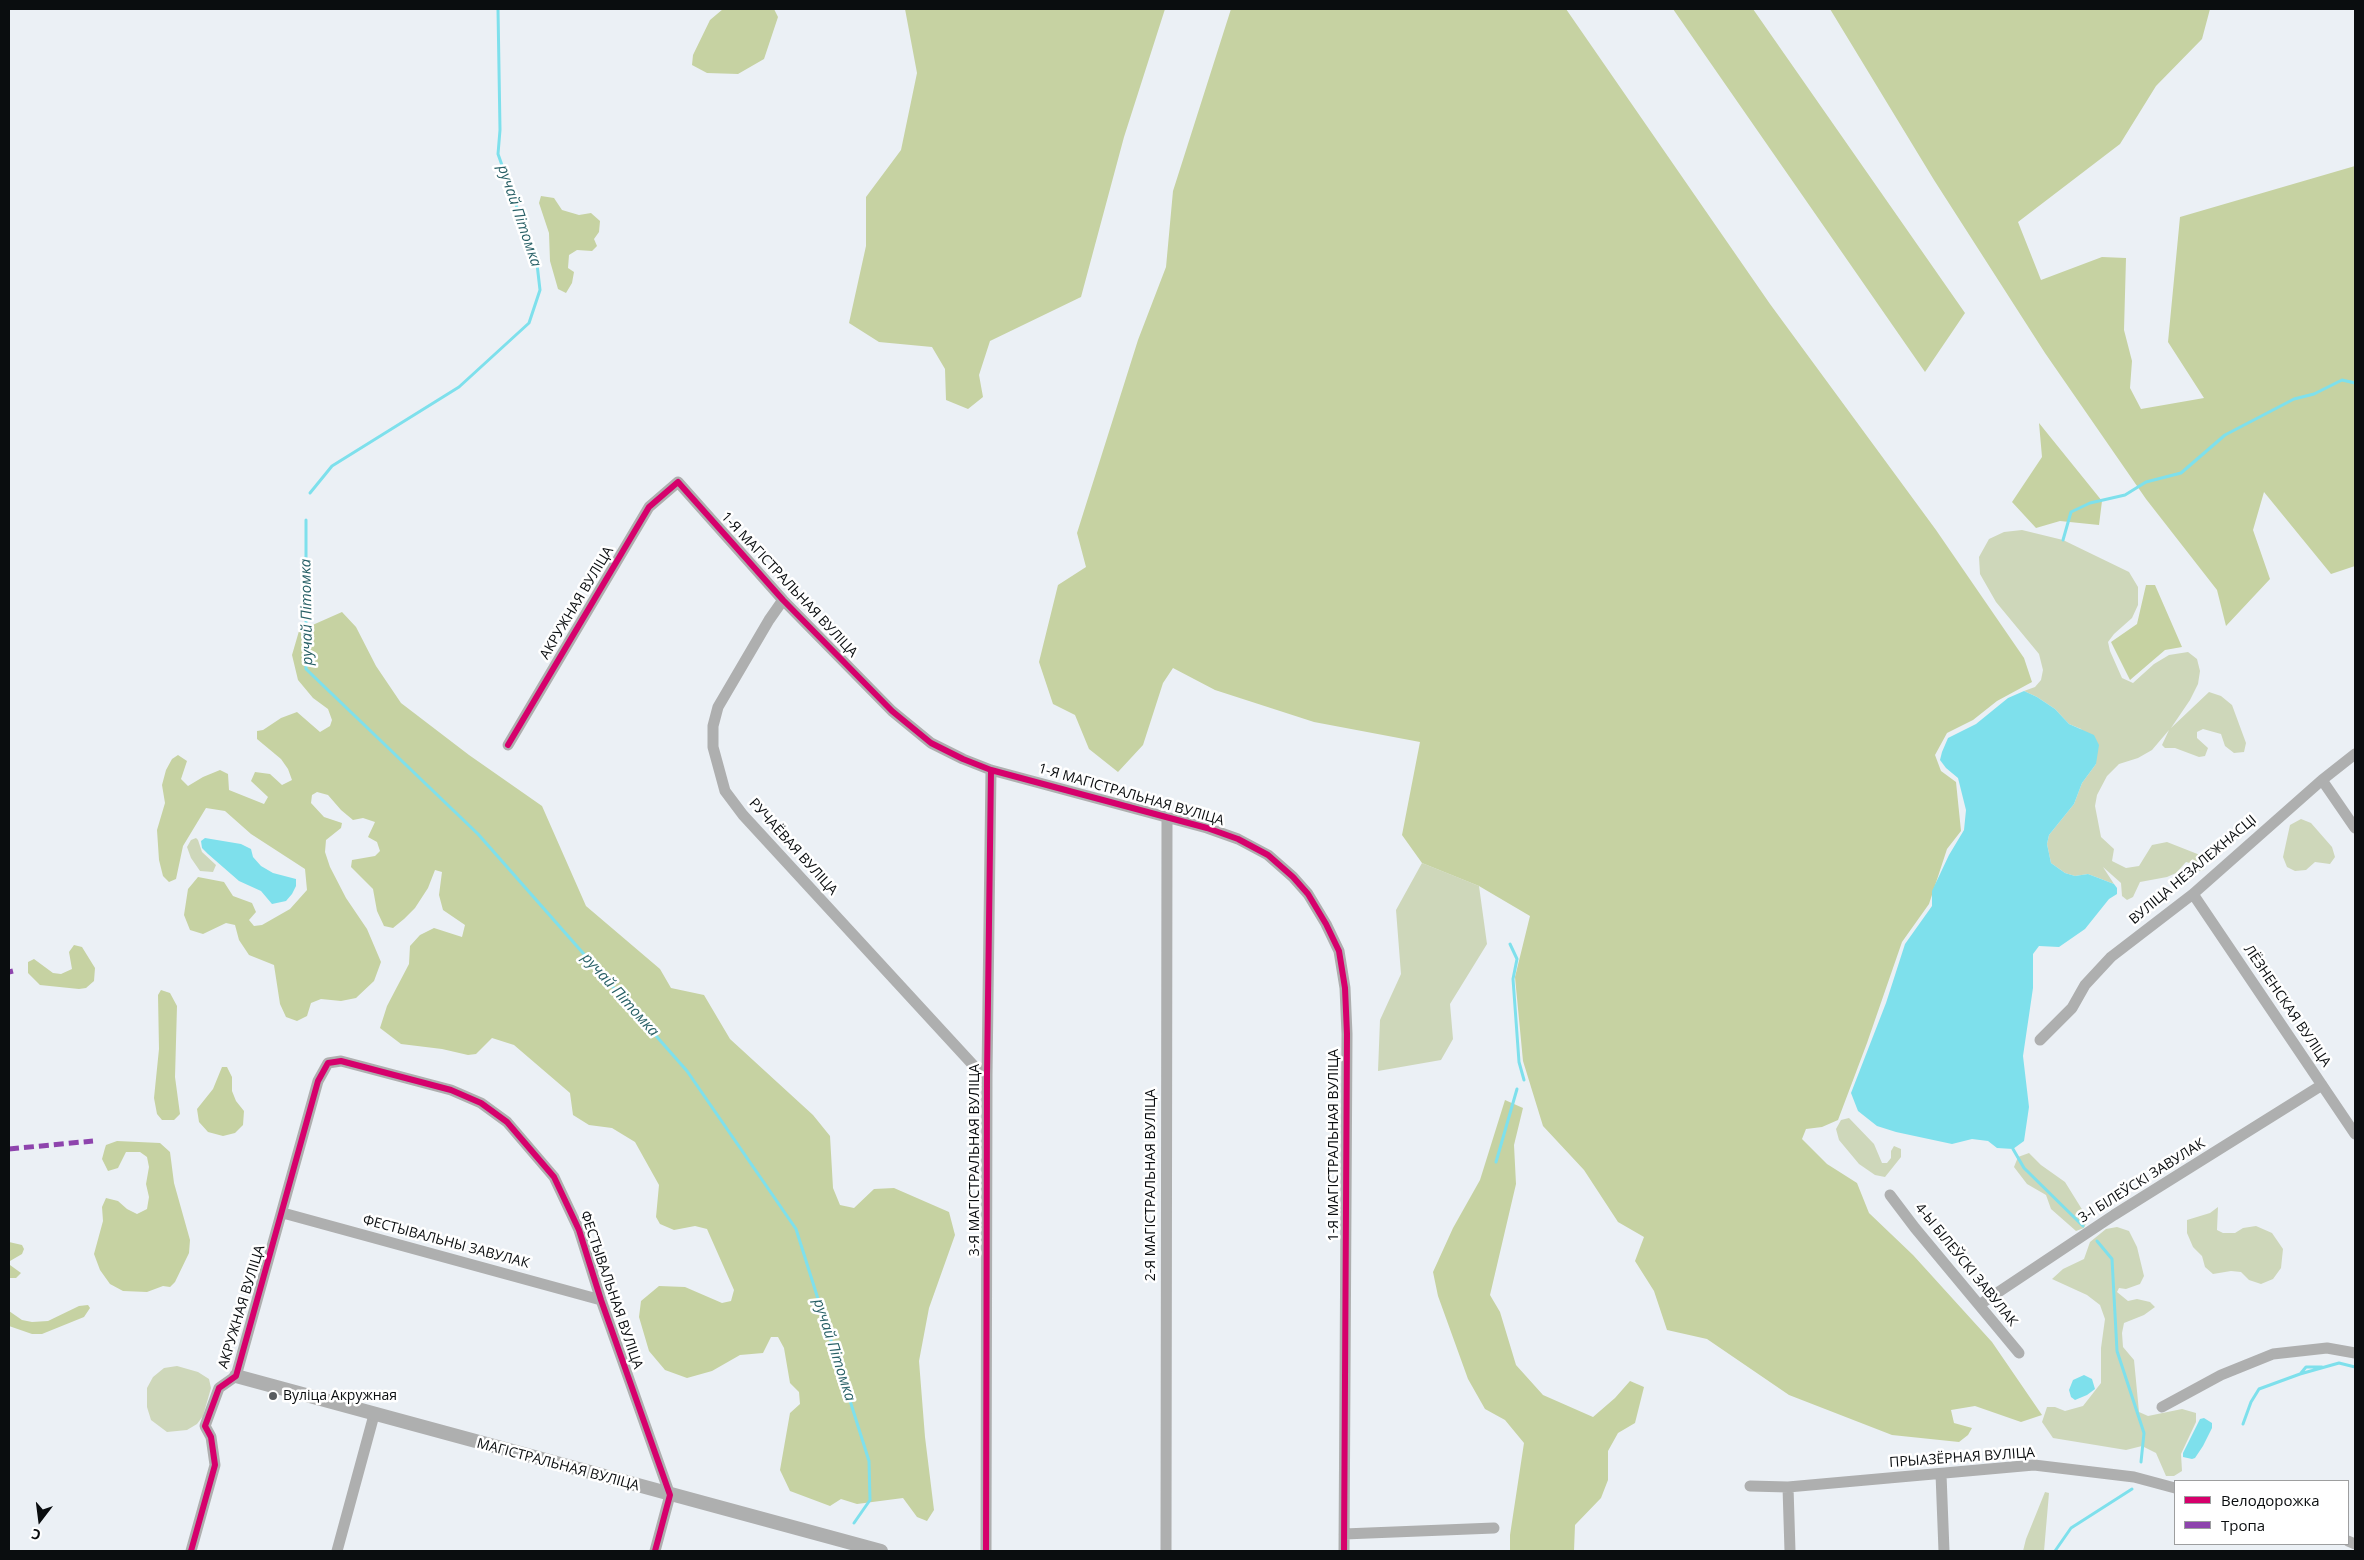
<!DOCTYPE html>
<html>
<head>
<meta charset="utf-8">
<style>
	body { margin:0 }
	#map { position:relative; width:2364px; height:1560px; overflow:hidden; background:#ebf0f5; font-family:"Open Sans",sans-serif }
	canvas { display:block }
	.frame { position:absolute; inset:0; border:10px solid #0a0d0f; pointer-events:none }
	.legend { position:absolute; left:2174px; top:1480px; width:175px; height:65px; box-sizing:border-box; background:#fff; border:1px solid #9d9e9f; margin:0; padding:6px 9px; list-style:none; font-size:15px; color:#0a0d0f }
	.legend li { display:flex; align-items:center; gap:10px; height:25px }
	.legend b { width:25px; border:1px solid #9d9e9f }
	.north { position:absolute; left:15px; top:1495px; width:50px; height:50px; -webkit-text-stroke:4px #fff; paint-order:stroke; rotate:195deg; font-size:14px; font-weight:700; line-height:20px; text-align:center; color:#0a0d0f }
	.north::after { content:''; display:block; margin:auto; width:18px; height:22px; background:#0a0d0f; clip-path:polygon(50% 0,100% 100%,50% 72%,0 100%) }
</style>
</head>
<body>
<div id="map">
<canvas width="2364" height="1560"></canvas>
<div class="frame"></div>
<ul class="legend">
<li><b style="height:6px;background:#d6006c"></b>Велодорожка</li>
<li><b style="height:6px;background:#8e44ad"></b>Тропа</li>
</ul>
<div class="north">С</div>
</div>
<script>
const ctx = document.querySelector('canvas').getContext('2d');
ctx.lineJoin = 'round';
function paint(path, color) {
  ctx.fillStyle = color;
  ctx.fill(path, 'evenodd');
}
function toPath(rows) {
  const path = new Path2D();
  for (const r of rows) {
    path.moveTo(r[0], r[1]);
    for (let i = 2; i < r.length; i += 2) path.lineTo(r[i], r[i + 1]);
  }
  return path;
}
function trace(path, color, width, dash) {
  ctx.strokeStyle = color;
  ctx.lineWidth = width;
  ctx.lineCap = dash ? 'butt' : 'round';
  ctx.setLineDash(dash || []);
  ctx.stroke(path);
}
function write(font, color, halo, rows, align = 'center') {
  ctx.font = font + ' "Open Sans",sans-serif';
  ctx.lineWidth = 5;
  ctx.setLineDash([]);
  ctx.textBaseline = 'middle';
  ctx.strokeStyle = halo;
  ctx.fillStyle = color;
  for (const [text, x, y, turn = 0] of rows) {
    ctx.save();
    ctx.translate(x, y);
    ctx.rotate((+turn || 0) * Math.PI / 180);
    ctx.textAlign = isNaN(turn) ? turn : align;
    if (halo) ctx.strokeText(text, 0, 0);
    ctx.fillText(text, 0, 0);
    ctx.restore();
  }
}
paint(toPath([
	[2022,530,2063,540,2129,572,2138,587,2138,605,2132,618,2114,634,2108,642,2110,651,2122,678,2133,683,2154,664,2169,655,2188,652,2197,659,2200,671,2198,684,2190,700,2171,728,2209,692,2221,696,2232,705,2246,743,2244,752,2234,753,2225,746,2221,734,2203,729,2197,732,2197,738,2208,748,2205,756,2199,757,2175,748,2165,748,2162,745,2169,730,2152,750,2138,758,2119,764,2107,776,2097,795,2095,806,2101,837,2114,849,2112,861,2126,868,2139,866,2152,845,2167,842,2200,855,2205,862,2204,870,2199,871,2197,865,2186,862,2176,873,2167,877,2140,882,2133,897,2127,900,2122,896,2121,883,2103,867,2114,884,2088,874,2075,876,2065,873,2051,863,2047,844,2049,835,2074,804,2082,783,2096,764,2081,729,2069,724,2055,709,2037,697,2024,691,2035,687,2041,680,2043,670,2039,654,1996,602,1980,574,1979,557,1989,539,2004,532],
	[2301,819,2311,823,2332,847,2335,857,2330,864,2315,862,2306,870,2295,871,2287,867,2283,857,2290,825],
	[196,838,198,840,202,852,216,865,213,872,200,871,191,858,187,847,191,840],
	[1422,863,1479,886,1487,944,1450,1004,1453,1039,1441,1060,1378,1071,1380,1020,1401,974,1396,910],
	[1849,1118,1874,1144,1882,1163,1887,1163,1891,1158,1891,1151,1894,1146,1901,1149,1901,1157,1885,1177,1875,1175,1859,1164,1839,1140,1836,1129,1841,1120],
	[2029,1153,2041,1165,2065,1182,2088,1219,2084,1228,2076,1231,2051,1209,2046,1195,2027,1184,2014,1167,2018,1157],
	[2218,1207,2217,1230,2223,1233,2235,1233,2243,1228,2256,1226,2272,1233,2283,1249,2281,1268,2273,1279,2261,1284,2249,1280,2241,1272,2231,1271,2213,1274,2205,1267,2202,1256,2193,1247,2187,1233,2187,1220,2210,1213],
	[2117,1227,2129,1231,2137,1247,2144,1276,2140,1284,2126,1289,2119,1288,2117,1292,2128,1301,2137,1299,2150,1302,2155,1307,2144,1315,2124,1323,2122,1333,2123,1347,2134,1360,2139,1412,2148,1416,2182,1409,2196,1413,2196,1422,2181,1454,2182,1471,2174,1476,2166,1476,2156,1453,2142,1446,2126,1450,2053,1438,2042,1422,2047,1407,2055,1407,2065,1411,2083,1406,2101,1383,2101,1348,2105,1319,2100,1305,2087,1295,2052,1279,2063,1269,2084,1259,2090,1242,2106,1229],
	[177,1366,198,1372,209,1379,211,1388,203,1416,197,1424,187,1430,167,1432,151,1420,147,1407,147,1388,153,1377,164,1368],
	[2045,1492,2049,1493,2044,1551,2023,1551,2026,1539]
]), '#ced7ba');
paint(toPath([
	[723,9,774,9,778,17,764,59,738,74,707,73,692,65,693,55,710,20],
	[905,9,1165,9,1124,137,1081,297,990,341,979,375,983,397,968,409,946,400,945,369,932,347,879,342,849,323,866,246,866,197,901,150,917,73],
	[1231,9,1566,9,1770,304,1936,530,2024,658,2032,682,1997,701,1973,720,1947,733,1935,755,1941,771,1956,782,1961,831,1947,849,1929,904,1902,942,1867,1043,1838,1120,1822,1127,1806,1129,1802,1139,1827,1164,1857,1183,1869,1213,1913,1255,1992,1342,2042,1415,2021,1422,1975,1406,1951,1410,1954,1423,1972,1428,1968,1435,1959,1442,1892,1435,1789,1395,1707,1339,1667,1330,1654,1291,1635,1261,1644,1237,1618,1222,1584,1170,1543,1126,1523,1061,1515,977,1530,916,1479,886,1422,863,1402,835,1420,742,1314,722,1215,690,1173,668,1163,683,1143,745,1118,772,1089,749,1075,715,1053,704,1039,662,1058,585,1086,567,1077,533,1138,340,1166,267,1173,191],
	[1673,9,1753,9,1965,313,1925,372],
	[1830,9,2210,9,2202,39,2156,86,2120,144,2018,222,2041,280,2102,257,2126,258,2124,330,2132,361,2130,388,2141,409,2204,398,2168,342,2180,217,2355,166,2355,566,2331,574,2264,492,2253,530,2270,579,2226,626,2217,590,2146,499,2045,353,1934,180],
	[541,196,554,198,562,210,579,215,591,213,600,221,599,232,594,239,597,246,592,251,577,250,569,255,568,268,574,272,572,283,566,293,558,289,550,261,549,233,539,203],
	[2039,423,2102,501,2099,525,2060,521,2036,528,2012,502,2042,457],
	[2146,585,2155,585,2182,647,2165,650,2130,680,2111,642,2137,624],
	[342,612,356,627,376,666,401,703,469,755,542,806,586,906,660,969,671,988,704,995,730,1039,813,1115,830,1136,833,1188,840,1205,854,1208,874,1189,894,1188,949,1212,955,1235,929,1308,919,1361,925,1437,934,1510,927,1521,917,1517,903,1498,857,1504,841,1499,830,1506,790,1491,780,1470,790,1413,800,1404,799,1392,790,1383,784,1348,778,1337,771,1337,763,1353,740,1355,712,1371,687,1378,665,1370,649,1351,639,1317,641,1301,659,1286,685,1287,722,1303,731,1301,734,1290,707,1229,695,1226,674,1230,660,1224,656,1217,659,1185,635,1142,612,1128,589,1125,573,1115,570,1093,514,1045,492,1038,476,1054,468,1055,442,1049,401,1044,380,1028,387,1006,409,964,410,946,420,935,434,928,462,937,465,925,443,910,439,895,442,872,435,870,428,888,415,908,404,919,393,928,384,926,377,911,373,889,351,867,352,860,375,856,380,851,377,842,368,837,375,822,363,818,353,820,341,810,328,795,317,792,312,795,311,803,324,817,342,823,341,828,326,840,325,852,330,867,346,898,367,929,381,962,374,981,356,998,341,1001,321,999,311,1003,307,1016,297,1021,286,1017,280,1004,274,965,249,955,239,940,235,925,226,923,203,934,190,930,184,915,188,889,198,877,224,882,233,896,252,903,256,912,249,920,254,926,262,925,290,909,307,890,305,869,251,834,225,811,206,808,183,846,176,879,169,882,163,876,159,860,157,830,165,803,162,785,166,770,172,759,178,755,187,761,181,779,188,786,203,777,220,770,228,774,229,790,264,804,268,797,251,781,255,772,270,774,282,785,292,780,288,769,281,759,257,739,257,731,263,730,281,718,297,712,320,732,330,726,332,720,328,709,313,698,298,680,292,655,299,631],
	[74,945,82,947,95,968,94,981,86,988,79,989,40,985,28,973,28,962,34,959,53,973,61,974,72,969,69,952],
	[161,990,170,993,177,1006,175,1077,180,1114,174,1120,162,1120,157,1114,154,1098,159,1049,158,995],
	[222,1067,227,1067,232,1077,232,1091,236,1101,244,1111,243,1125,235,1133,223,1136,208,1132,199,1122,197,1109,213,1089],
	[1505,1100,1523,1108,1514,1145,1516,1184,1490,1295,1500,1312,1516,1365,1543,1395,1593,1417,1615,1398,1630,1381,1644,1387,1635,1423,1618,1433,1608,1451,1608,1480,1601,1498,1575,1525,1574,1551,1510,1551,1510,1535,1524,1443,1505,1420,1485,1409,1468,1379,1438,1296,1433,1272,1453,1228,1480,1180],
	[117,1141,160,1143,170,1152,174,1183,190,1240,189,1253,175,1282,170,1287,163,1286,147,1292,123,1291,110,1284,100,1270,94,1254,103,1221,102,1207,106,1198,118,1201,127,1209,137,1214,147,1209,149,1197,146,1184,149,1167,147,1157,140,1152,126,1152,118,1168,108,1171,102,1159,105,1148,106,1145],
	[9,1242,22,1245,24,1249,22,1254,10,1261,10,1265,21,1273,16,1278,9,1278],
	[88,1305,90,1308,84,1317,42,1334,32,1334,9,1326,9,1311,22,1320,32,1322,48,1321,79,1306]
]), '#c6d2a2');
paint(toPath([
	[2024,691,2037,697,2055,709,2069,724,2094,735,2099,745,2096,764,2082,783,2074,804,2049,835,2047,844,2051,863,2065,873,2075,876,2088,874,2114,884,2117,888,2117,894,2109,899,2085,929,2059,947,2039,946,2033,954,2033,988,2023,1056,2029,1107,2024,1141,2013,1149,1997,1148,1988,1141,1972,1139,1952,1144,1896,1132,1877,1126,1858,1111,1851,1093,1886,1003,1905,944,1932,906,1932,891,1949,855,1964,830,1966,810,1958,778,1946,768,1940,760,1942,752,1948,738,1976,724,2008,698],
	[205,838,241,844,251,849,253,857,261,866,273,873,296,879,296,886,292,894,286,901,272,904,261,891,239,881,208,854,202,848,201,841],
	[2084,1375,2092,1379,2095,1389,2087,1395,2075,1400,2071,1397,2069,1390,2073,1380],
	[2204,1418,2212,1423,2212,1428,2203,1446,2195,1458,2192,1459,2183,1457,2183,1453,2200,1419]
]), '#7ee0ec');
trace(toPath([
	[310,493,332,466,459,387,529,323,540,290,537,264,498,154,500,130,498,9],
	[306,520,306,669,478,834,687,1071,796,1229,869,1461,870,1500,854,1523],
	[2063,540,2071,512,2090,503,2125,495,2146,482,2181,473,2225,435,2294,399,2314,394,2342,380,2355,383],
	[1510,944,1517,959,1513,979,1519,1062,1524,1080],
	[2013,1149,2024,1168,2083,1226],
	[1496,1162,1517,1089],
	[2097,1241,2112,1259,2117,1351,2144,1433,2141,1462],
	[2301,1373,2306,1367,2322,1367],
	[2243,1424,2251,1402,2259,1389,2300,1374,2339,1363,2355,1367],
	[2055,1551,2071,1528,2132,1489]
]), '#7ee0ec', 3);
trace(toPath([
	[783,600,769,620,718,707,713,726,713,747,725,791,743,815,974,1066,987,1075],
	[508,745,649,507,678,482,783,600,892,711,931,743,963,759,991,770,1207,828,1238,839,1268,855,1293,877,1308,894,1326,924,1339,951,1345,988,1347,1034,1344,1551],
	[2322,780,2355,828],
	[2193,894,2355,1134],
	[2040,1040,2072,1008,2085,985,2111,957,2193,894,2322,780,2355,754],
	[1890,1195,1915,1228,2019,1353],
	[283,1213,601,1300],
	[1979,1305,2114,1215,2322,1085],
	[2162,1407,2221,1375,2273,1354,2327,1348,2355,1353],
	[1941,1474,1944,1551],
	[1750,1486,1788,1487,2034,1465,2134,1477,2175,1488],
	[1788,1487,1790,1551],
	[1344,1534,1494,1528],
	[2348,1541,2355,1544],
	[191,1551,215,1465,211,1437,205,1426,219,1388,236,1376,318,1081,328,1063,341,1061,451,1090,481,1103,507,1122,554,1177,579,1230,601,1300,670,1495,655,1551],
	[337,1551,374,1415],
	[986,1551,987,1075,991,770],
	[1166,1551,1167,818]
]), '#aeafaf', 11);
trace(toPath([
	[236,1376,881,1551]
]), '#aeafaf', 14);
trace(toPath([
	[9,972,13,971],
	[9,1149,93,1141]
]), '#8e44ad', 5, [10, 5]);
trace(toPath([
	[508,745,649,507,678,482,783,600,892,711,931,743,963,759,991,770,1207,828,1238,839,1268,855,1293,877,1308,894,1326,924,1339,951,1345,988,1347,1034,1344,1551],
	[191,1551,215,1465,211,1437,205,1426,219,1388,236,1376,318,1081,328,1063,341,1061,451,1090,481,1103,507,1122,554,1177,579,1230,601,1300,670,1495,655,1551],
	[986,1551,987,1075,991,770]
]), '#d6006c', 6);
for (const [x, y, r, color] of [
	[273,1396,5,"#595c60"]
]) {
  const dot = new Path2D();
  dot.arc(x, y, r, 0, 2 * Math.PI);
  ctx.fillStyle = color;
  ctx.fill(dot);
  trace(dot, '#fff', 2);
}
write('14px', '#0a0d0f', '#fff', [
	["1-Я МАГІСТРАЛЬНАЯ ВУЛІЦА",789,585,47],
	["АКРУЖНАЯ ВУЛІЦА",577,603,-59],
	["1-Я МАГІСТРАЛЬНАЯ ВУЛІЦА",1131,795,16],
	["РУЧАЁВАЯ ВУЛІЦА",793,847,48],
	["ВУЛІЦА НЕЗАЛЕЖНАСЦІ",2193,870,-40],
	["ЛЁЗНЕНСКАЯ ВУЛІЦА",2287,1006,56],
	["1-Я МАГІСТРАЛЬНАЯ ВУЛІЦА",1334,1145,-90],
	["3-Я МАГІСТРАЛЬНАЯ ВУЛІЦА",975,1160,-90],
	["3-І БІЛЕЎСКІ ЗАВУЛАК",2142,1181,-32],
	["2-Я МАГІСТРАЛЬНАЯ ВУЛІЦА",1151,1185,-90],
	["ФЕСТЫВАЛЬНЫ ЗАВУЛАК",446,1242,15],
	["4-Ы БІЛЕЎСКІ ЗАВУЛАК",1966,1265,51],
	["ФЕСТЫВАЛЬНАЯ ВУЛІЦА",611,1290,71],
	["АКРУЖНАЯ ВУЛІЦА",242,1307,-73],
	["ПРЫАЗЁРНАЯ ВУЛІЦА",1962,1458,-4],
	["МАГІСТРАЛЬНАЯ ВУЛІЦА",558,1465,15]
]);
write('14px', '#0a0d0f', '#fff', [
	["Вуліца Акружная",283,1396]
], 'left');
write('italic 15px', '#286066', '#fff', [
	["ручай Пітомка",519,216,71],
	["ручай Пітомка",307,612,-91],
	["ручай Пітомка",620,995,48],
	["ручай Пітомка",834,1350,72]
]);
</script>
</body>
</html>
